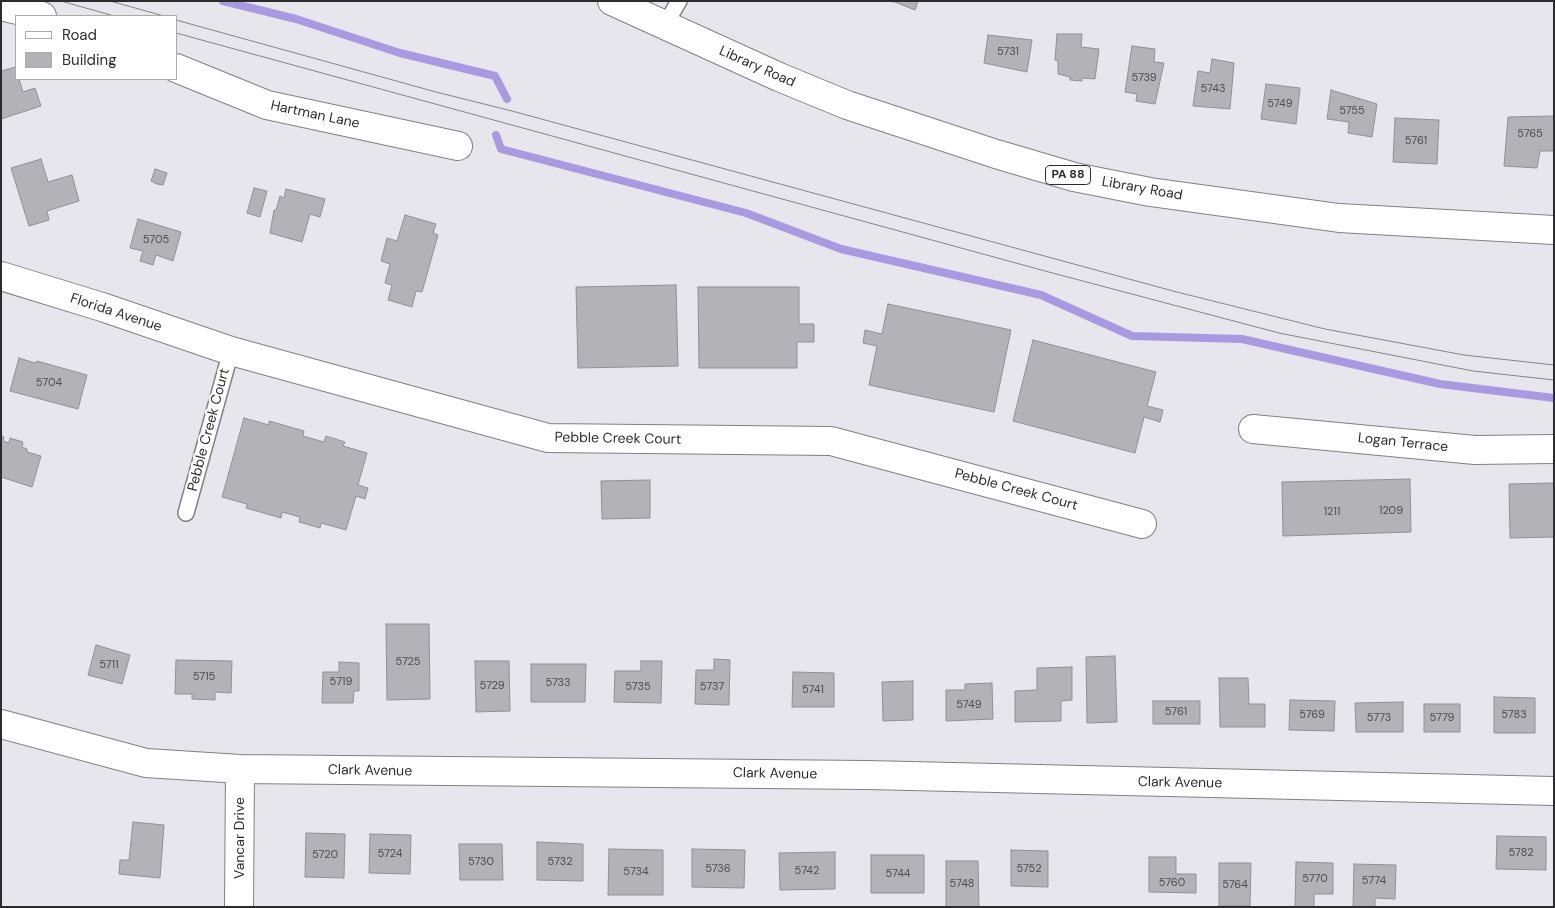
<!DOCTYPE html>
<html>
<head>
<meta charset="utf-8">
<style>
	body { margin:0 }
	#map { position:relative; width:1555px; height:908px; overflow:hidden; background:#e7e6ec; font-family:"DM Sans",sans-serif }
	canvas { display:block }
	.frame { position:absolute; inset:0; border:2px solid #2c2c2e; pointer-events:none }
	.legend { position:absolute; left:15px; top:15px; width:162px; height:65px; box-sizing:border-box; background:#fff; border:1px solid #ababab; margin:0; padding:6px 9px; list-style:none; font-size:15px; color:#2c2c2e }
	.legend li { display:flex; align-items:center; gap:10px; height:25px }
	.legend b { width:25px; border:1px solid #ababab }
</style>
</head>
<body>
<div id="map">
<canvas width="1555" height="908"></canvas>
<div class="frame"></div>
<ul class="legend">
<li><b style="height:6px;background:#fff"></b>Road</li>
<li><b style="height:14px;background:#b2b2b7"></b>Building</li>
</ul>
</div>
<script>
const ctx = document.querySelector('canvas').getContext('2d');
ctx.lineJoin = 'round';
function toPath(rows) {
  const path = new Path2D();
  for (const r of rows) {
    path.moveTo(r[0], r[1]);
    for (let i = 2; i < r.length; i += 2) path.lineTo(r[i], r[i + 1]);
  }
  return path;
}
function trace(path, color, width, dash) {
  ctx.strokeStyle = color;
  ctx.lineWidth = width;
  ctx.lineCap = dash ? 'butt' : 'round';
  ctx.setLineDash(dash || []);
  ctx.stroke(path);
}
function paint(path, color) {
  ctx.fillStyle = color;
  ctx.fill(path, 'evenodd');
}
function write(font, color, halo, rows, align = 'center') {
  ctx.font = font + ' "DM Sans",sans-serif';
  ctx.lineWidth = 4.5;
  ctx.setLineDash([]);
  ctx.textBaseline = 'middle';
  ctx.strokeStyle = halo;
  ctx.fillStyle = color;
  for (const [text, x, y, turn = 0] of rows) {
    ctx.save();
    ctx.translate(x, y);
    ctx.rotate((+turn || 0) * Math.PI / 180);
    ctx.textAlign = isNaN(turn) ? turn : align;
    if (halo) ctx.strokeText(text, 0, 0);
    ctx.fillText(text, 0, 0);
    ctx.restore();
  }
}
trace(toPath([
	[223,1,296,19,400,53,495,76,507,99],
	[496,135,501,149,746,213,841,249,1041,295,1132,336,1242,339,1440,384,1554,398]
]), '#a89ae1', 8);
const building = toPath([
	[886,1,918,1,915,10,895,2,886,1],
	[1057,34,1082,34,1081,47,1099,49,1095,79,1082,78,1082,81,1070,80,1070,77,1058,74,1058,61,1055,60,1057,34],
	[988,35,1032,40,1027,72,984,63,988,35],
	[1132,46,1155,49,1154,62,1164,63,1155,104,1136,101,1137,94,1125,92,1132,46],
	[1212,59,1234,63,1230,109,1193,106,1198,71,1210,73,1212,59],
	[16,67,16,79,19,79,23,92,35,88,41,106,1,119,1,71,16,67],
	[1266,84,1300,88,1296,124,1261,119,1266,84],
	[1331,90,1377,104,1372,137,1348,133,1349,122,1327,119,1331,90],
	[1554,116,1554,151,1540,151,1537,168,1504,166,1508,117,1554,116],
	[1395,118,1439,120,1437,164,1393,162,1395,118],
	[41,159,48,182,72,175,79,201,47,211,49,220,29,226,11,168,41,159],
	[155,169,167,173,163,185,157,184,151,181,155,169],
	[254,188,267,191,260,217,247,213,254,188],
	[286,189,325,199,320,217,310,214,302,242,270,233,274,210,276,210,280,196,284,198,286,189],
	[405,215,436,224,433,233,438,235,422,292,416,291,412,307,388,300,392,285,385,283,390,264,381,261,387,238,397,241,405,215],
	[138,219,181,232,173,261,156,255,153,265,140,261,143,251,130,248,138,219],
	[676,285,678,366,578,368,576,287,676,285],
	[698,287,799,287,799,324,814,324,814,342,797,342,797,368,699,368,698,287],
	[888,304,1011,330,994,412,869,385,877,346,863,343,865,330,882,334,888,304],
	[1033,340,1156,372,1147,406,1163,410,1160,422,1144,417,1135,453,1013,421,1033,340],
	[19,358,35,363,37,361,87,375,78,409,10,391,19,358],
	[244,418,269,425,269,421,304,431,303,436,324,442,326,436,345,442,343,446,367,453,358,485,368,488,365,499,356,496,346,530,321,523,320,528,299,522,300,517,282,512,281,518,246,508,247,504,222,497,244,418],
	[1,436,4,437,3,441,9,443,10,438,23,442,22,447,27,449,27,452,41,456,32,487,1,477,1,436],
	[1410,479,1411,532,1283,536,1282,482,1410,479],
	[650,480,650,518,602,519,601,481,650,480],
	[1554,483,1554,537,1510,538,1509,484,1554,483],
	[386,624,429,624,430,699,387,700,386,624],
	[96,645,130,655,122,684,88,675,96,645],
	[1115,656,1117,722,1087,723,1086,657,1115,656],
	[714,659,730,660,729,705,695,704,696,670,714,670,714,659],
	[176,660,232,661,231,693,215,692,215,700,192,699,192,694,175,694,176,660],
	[475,661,509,661,510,711,476,712,475,661],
	[641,661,662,661,661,703,614,702,615,671,641,671,641,661],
	[339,662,359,663,359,691,354,691,353,703,322,703,323,672,339,672,339,662],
	[531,664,586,664,585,702,531,702,531,664],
	[1072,667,1072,700,1061,701,1061,721,1015,722,1015,691,1037,690,1037,668,1072,667],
	[793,672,834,673,834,707,792,707,793,672],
	[1219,678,1248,678,1249,704,1265,704,1265,727,1220,727,1219,678],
	[913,681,913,720,883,721,882,682,913,681],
	[992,683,993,719,946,721,946,690,965,690,965,684,992,683],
	[1494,697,1535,698,1535,733,1494,733,1494,697],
	[1290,700,1335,701,1334,731,1289,730,1290,700],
	[1153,701,1200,701,1200,724,1153,724,1153,701],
	[1403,702,1403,732,1356,732,1355,703,1403,702],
	[1424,704,1460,704,1460,732,1424,732,1424,704],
	[133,822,164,825,160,878,119,874,120,860,129,860,133,822],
	[306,833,345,834,344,878,305,877,306,833],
	[370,834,411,835,410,874,369,873,370,834],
	[1497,836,1546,837,1546,870,1496,869,1497,836],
	[537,842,583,844,583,881,537,880,537,842],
	[459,844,502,844,503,880,460,880,459,844],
	[609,849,663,850,663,895,608,895,609,849],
	[692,849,745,850,744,888,692,887,692,849],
	[1011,850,1048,851,1048,887,1011,886,1011,850],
	[835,852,835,889,780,890,779,853,835,852],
	[871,855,924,855,924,893,871,893,871,855],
	[1149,857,1176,857,1176,874,1196,874,1196,893,1149,892,1149,857],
	[946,861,978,861,979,907,946,907,946,861],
	[1296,862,1333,863,1333,894,1314,894,1314,907,1295,907,1296,862],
	[1219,863,1251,863,1250,906,1219,906,1219,863],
	[1354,864,1396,865,1395,899,1375,898,1375,907,1353,907,1354,864]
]);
paint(building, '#b2b2b7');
trace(building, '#908f95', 1);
const service = toPath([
	[665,25,679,1],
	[186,513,231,351]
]);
const minor = toPath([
	[1,6,42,16],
	[176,68,267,105,458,146],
	[1,276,102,307,231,351,548,438,831,441,1142,524],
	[1253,429,1475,450,1554,449],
	[1,724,146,763,240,769,867,775,1554,791],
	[239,907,240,769]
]);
const primary = toPath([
	[612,1,779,77,847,105,996,154,1074,177,1150,192,1339,218,1554,230]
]);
trace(service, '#808085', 18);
trace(minor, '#808085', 30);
trace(primary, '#808085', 30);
trace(service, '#fff', 15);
trace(minor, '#fff', 28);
trace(primary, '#fff', 28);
trace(toPath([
	[61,1,114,16],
	[110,1,164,16],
	[176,20,436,92,512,111,1173,291,1325,329,1464,355,1554,365],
	[176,33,1045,271,1279,333,1473,371,1554,380]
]), '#858588', 1);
write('11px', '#4e4e50', null, [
	["5731",1008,52],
	["5739",1144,78],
	["5743",1213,89],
	["5749",1280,104],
	["5755",1352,111],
	["5765",1530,134],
	["5761",1416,141],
	["5705",156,240],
	["5704",49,383],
	["1209",1391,511],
	["1211",1332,512],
	["5725",408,662],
	["5711",109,665],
	["5715",204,677],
	["5719",341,682],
	["5733",558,683],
	["5729",492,686],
	["5735",638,687],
	["5737",712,687],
	["5741",813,690],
	["5749",969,705],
	["5761",1176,712],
	["5769",1312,715],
	["5783",1514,715],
	["5773",1379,718],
	["5779",1442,718],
	["5782",1521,853],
	["5724",390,854],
	["5720",325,855],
	["5730",481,862],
	["5732",560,862],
	["5736",718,869],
	["5752",1029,869],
	["5742",807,871],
	["5734",636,872],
	["5744",898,874],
	["5770",1315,879],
	["5774",1374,881],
	["5760",1172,883],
	["5748",962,884],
	["5764",1235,885]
]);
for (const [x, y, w] of [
	[1068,175,45]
]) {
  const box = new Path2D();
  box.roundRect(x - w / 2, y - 9.5, w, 19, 4);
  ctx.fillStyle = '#fff';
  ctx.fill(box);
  trace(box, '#2c2c2e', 1);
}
write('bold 12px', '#2c2c2e', null, [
	["PA 88",1068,175]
]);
write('14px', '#2c2c2e', '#fff', [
	["Library Road",757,67,24],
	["Hartman Lane",315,115,12],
	["Library Road",1142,189,10],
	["Florida Avenue",116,313,18],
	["Pebble Creek Court",209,430,-75],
	["Pebble Creek Court",618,439,1],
	["Logan Terrace",1403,443,6],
	["Pebble Creek Court",1016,490,15],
	["Clark Avenue",370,771,1],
	["Clark Avenue",775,774,1],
	["Clark Avenue",1180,783,1],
	["Vancar Drive",240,838,-90]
]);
</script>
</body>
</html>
